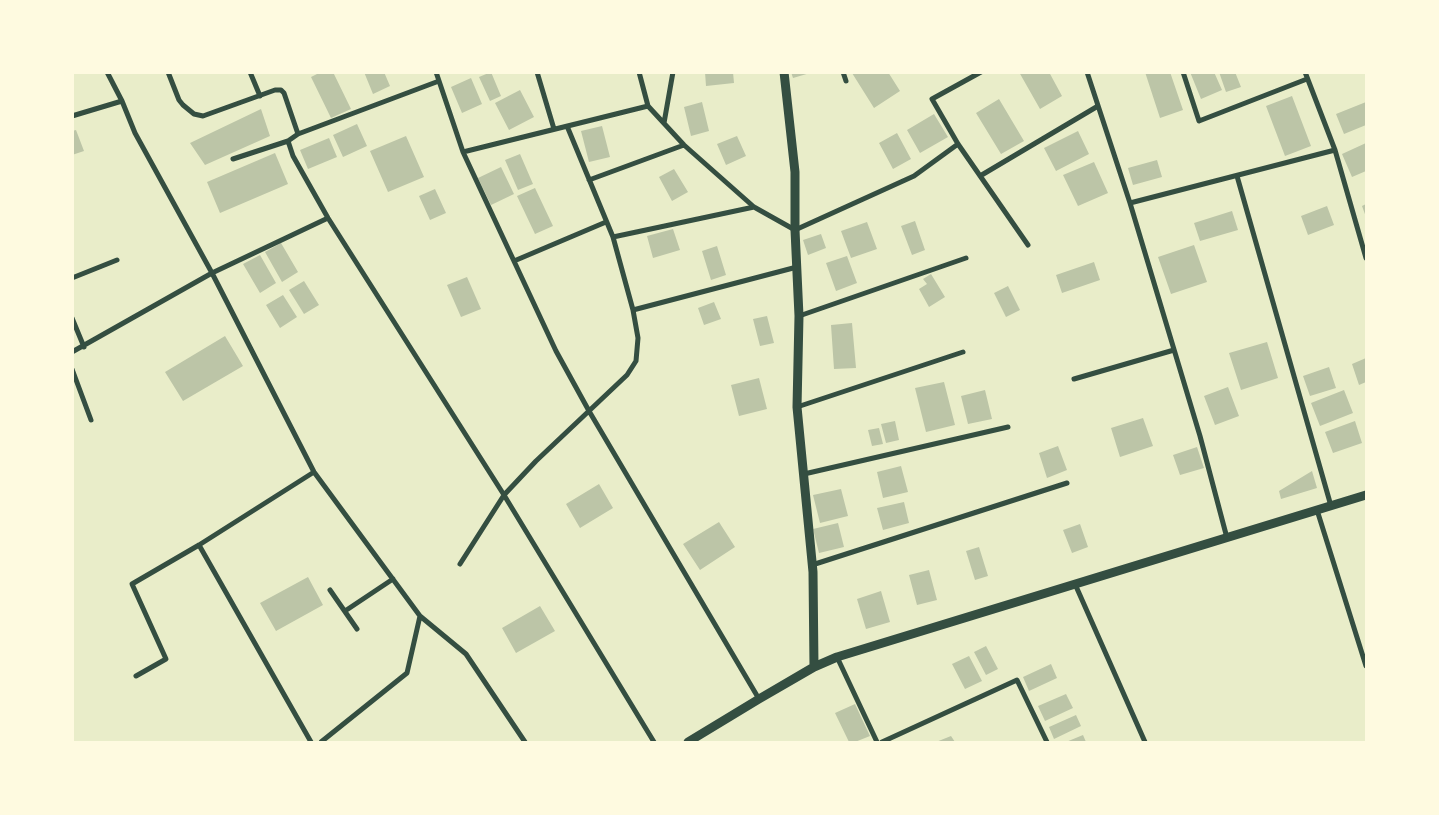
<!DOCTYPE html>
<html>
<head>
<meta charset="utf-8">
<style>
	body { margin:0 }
	#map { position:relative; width:1439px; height:815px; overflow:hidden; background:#e9edc9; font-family:Poppins,sans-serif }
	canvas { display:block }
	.frame { position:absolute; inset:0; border:74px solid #fefae0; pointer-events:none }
</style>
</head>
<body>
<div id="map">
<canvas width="1439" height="815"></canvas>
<div class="frame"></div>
</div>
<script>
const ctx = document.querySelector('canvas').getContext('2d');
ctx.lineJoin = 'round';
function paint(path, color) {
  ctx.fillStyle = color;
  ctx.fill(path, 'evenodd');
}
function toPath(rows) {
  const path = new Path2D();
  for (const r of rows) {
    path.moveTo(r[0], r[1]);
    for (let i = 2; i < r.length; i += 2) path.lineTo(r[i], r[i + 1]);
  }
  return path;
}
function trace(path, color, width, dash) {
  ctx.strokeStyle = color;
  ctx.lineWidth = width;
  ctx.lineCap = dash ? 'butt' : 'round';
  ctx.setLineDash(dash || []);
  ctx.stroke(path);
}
paint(toPath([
	[321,72,333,72,351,109,331,118,311,77],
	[364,72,384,72,390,86,373,94],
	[491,72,501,96,490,101,479,77],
	[705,72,733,72,734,83,706,86],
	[791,72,810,72,810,73,793,78],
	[853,72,888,72,900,91,874,108,852,73],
	[1019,72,1049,72,1062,96,1040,109],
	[1145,72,1170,72,1183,110,1160,118],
	[1190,72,1214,72,1222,90,1201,99],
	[1219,72,1235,72,1241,87,1226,92],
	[471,78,482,104,462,113,451,87],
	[520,90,534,117,509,130,495,103],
	[1292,96,1311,146,1285,156,1266,106],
	[999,99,1024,141,1001,154,976,113],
	[702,102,709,131,691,136,684,107],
	[1366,102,1366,125,1344,134,1336,114],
	[261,109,270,136,205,165,190,143],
	[934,114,948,137,920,153,907,130],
	[357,124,367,146,343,157,333,135],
	[602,126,610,157,589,162,581,131],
	[76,130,84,151,72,155,72,131],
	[1078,131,1089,154,1056,171,1044,148],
	[897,133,911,159,893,169,879,143],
	[406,136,424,177,388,192,370,151],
	[737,136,746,156,726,165,717,144],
	[329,138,337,157,308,169,300,150],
	[1366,143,1366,171,1352,177,1342,154],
	[275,153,288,184,220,213,207,182],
	[520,154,533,184,518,190,505,160],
	[1157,160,1162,177,1133,185,1128,168],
	[1094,162,1108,193,1078,206,1063,175],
	[501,167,514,194,491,205,478,178],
	[674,169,688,192,672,201,659,177],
	[535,188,553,226,535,234,517,196],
	[435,189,446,213,430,220,419,196],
	[1366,204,1366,217,1362,206],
	[1327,206,1334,225,1308,235,1301,216],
	[1232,211,1238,230,1200,241,1194,223],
	[915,221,925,250,912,255,901,226],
	[867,222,877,249,851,258,841,231],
	[673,229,680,250,653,258,647,236],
	[821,234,826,248,808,255,803,240],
	[281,243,298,272,282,282,265,252],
	[1194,245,1207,282,1171,294,1158,257],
	[717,246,726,275,711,280,702,251],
	[260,255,276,283,260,293,243,264],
	[847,256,857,283,836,291,826,263],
	[1094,262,1100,280,1062,293,1056,275],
	[931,274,945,297,929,307,919,289,927,284,923,279],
	[467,277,481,309,461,317,447,285],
	[304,281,319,305,304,314,289,290],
	[1008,286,1020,310,1006,317,994,293],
	[283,295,297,317,280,328,266,305],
	[714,302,721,319,704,325,698,308],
	[767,316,774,343,760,346,753,319],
	[852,323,856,368,834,369,831,325],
	[225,336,243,366,183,401,165,372],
	[1267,342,1278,378,1241,390,1229,353],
	[1366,358,1366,382,1359,385,1352,364],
	[1329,367,1336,388,1310,396,1303,376],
	[759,378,767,409,739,416,731,385],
	[944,382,955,425,926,432,915,388],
	[1228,387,1239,416,1215,425,1204,396],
	[985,390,992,419,968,424,961,396],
	[1344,390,1353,413,1320,426,1311,403],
	[1143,418,1153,446,1120,457,1111,428],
	[895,421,899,440,886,443,881,424],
	[1355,421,1362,443,1333,453,1325,432],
	[879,428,883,444,872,446,868,430],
	[1058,446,1067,470,1047,478,1039,453],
	[1197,447,1204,468,1180,475,1173,455],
	[901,466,908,492,883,498,877,472],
	[1312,471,1317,488,1281,499,1279,491],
	[599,484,613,508,580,528,566,504],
	[841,489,848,516,820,523,813,495],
	[904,502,909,523,883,530,877,508],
	[719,522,735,547,700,570,683,544],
	[838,523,844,547,819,553,813,529],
	[1080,524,1088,547,1072,553,1063,530],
	[979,547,988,576,975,580,966,551],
	[929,570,937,600,917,605,909,575],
	[308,577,323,605,276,631,260,603],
	[881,591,890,622,866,629,857,599],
	[540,606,555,631,516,653,502,628],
	[986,646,998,669,986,675,974,652],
	[969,656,982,681,965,689,952,664],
	[1051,664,1057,678,1029,691,1023,677],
	[1066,694,1073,708,1045,721,1038,706],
	[855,704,870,736,855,742,849,742,835,713],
	[1076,715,1081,726,1054,739,1049,727],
	[1083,735,1086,742,1066,742],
	[951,736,955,742,936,742]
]), '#bcc5a7');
trace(toPath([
	[107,72,122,101,135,133,212,273,314,472,420,616,466,654,525,742],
	[168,72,179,100,183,105,194,114,203,116,275,90,281,90,284,93,298,134],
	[250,72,260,96],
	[436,72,463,152,556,351,589,411,759,699],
	[537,72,554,129],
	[639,72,648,106],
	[843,72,846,81],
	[981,72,932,99,958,144,1028,245],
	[1087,72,1130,203,1200,436,1227,538],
	[1183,72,1199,121,1307,79],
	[1305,72,1335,150,1366,258],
	[439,81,298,134,288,141,293,156,328,218,504,495,654,742],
	[72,116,122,101],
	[664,123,673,72],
	[567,126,613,237,633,310],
	[463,152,648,106,684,145,754,207,795,230,914,176,958,144],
	[233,159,288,141],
	[980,176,1098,106],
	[1237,176,1331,506],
	[589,180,684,145],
	[1130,203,1335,150],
	[613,237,754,207],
	[514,261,606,222],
	[72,278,117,260],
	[799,316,966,258],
	[72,318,84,347],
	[72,352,212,273,328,218],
	[72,369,91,420],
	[1074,379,1174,350],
	[797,407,963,352],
	[804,474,1008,427],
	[1317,510,1366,666],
	[199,545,311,742],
	[460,564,504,495,536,461,627,375,636,361,638,338,633,310,797,267],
	[812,565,1067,483],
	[1075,584,1145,742],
	[330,590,357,629],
	[345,611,393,579],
	[837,657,877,742],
	[136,676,166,659,132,584,199,545,314,472],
	[321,742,407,673,420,616],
	[882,742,1017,680,1047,742]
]), '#344e41', 5);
trace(toPath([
	[784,72,795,172,795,230,799,316,797,407,813,572,814,667],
	[688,742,759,699,814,667,837,657,1366,495]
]), '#344e41', 9);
</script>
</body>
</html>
